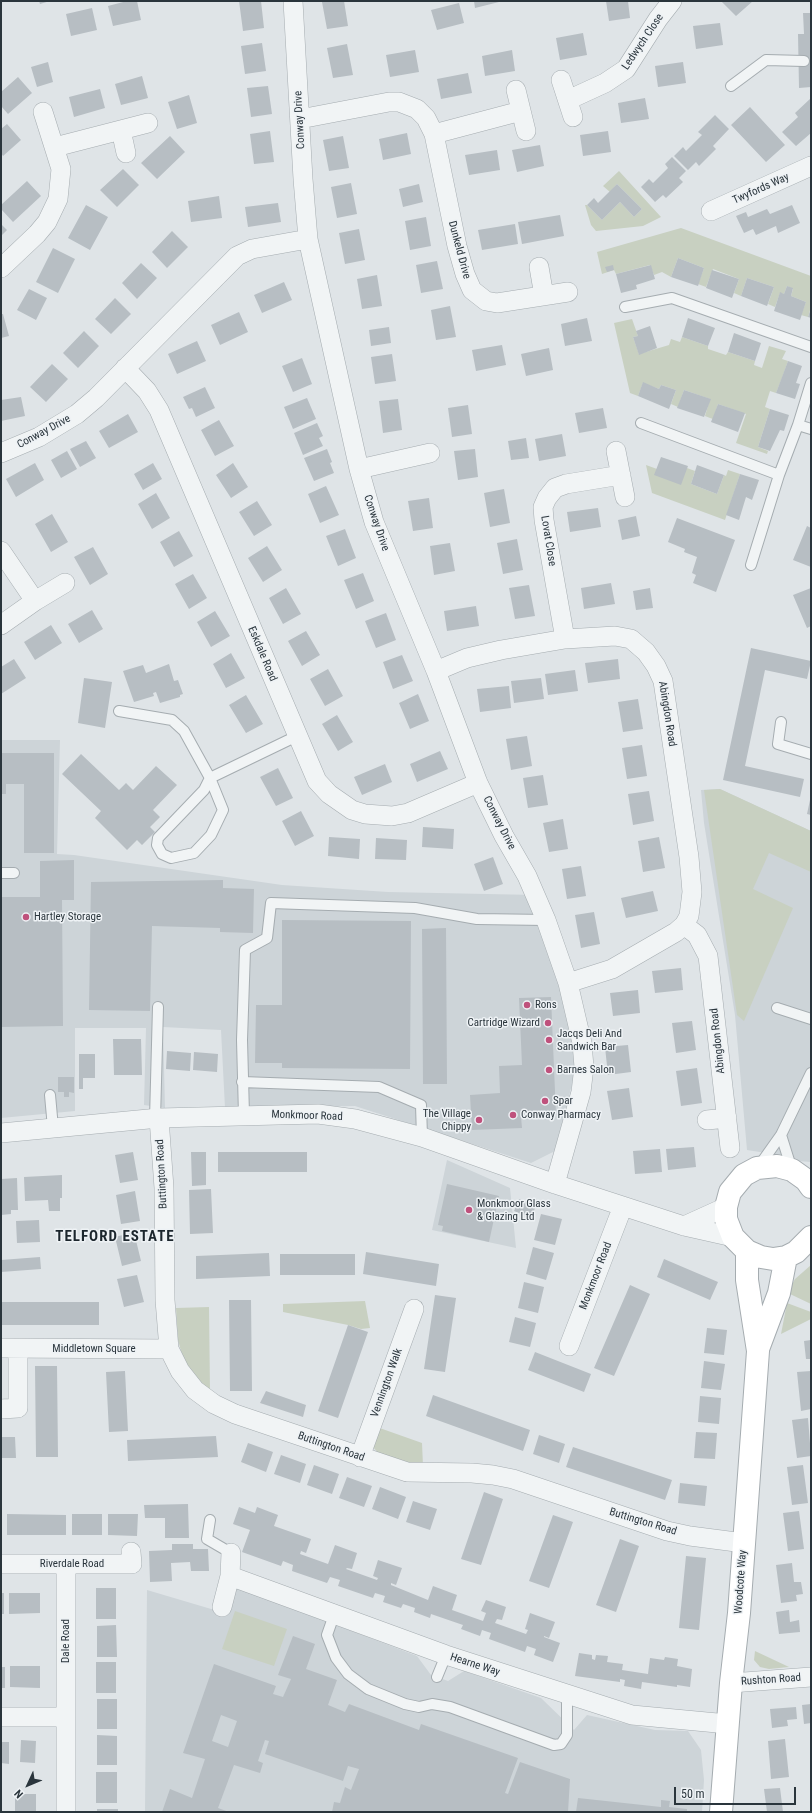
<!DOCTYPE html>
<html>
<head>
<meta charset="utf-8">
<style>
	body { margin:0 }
	#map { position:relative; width:812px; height:1813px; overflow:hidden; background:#dfe4e7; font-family:"Roboto Condensed",sans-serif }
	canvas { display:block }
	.frame { position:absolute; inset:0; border:2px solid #2a353c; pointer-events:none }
	.north { position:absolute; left:8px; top:1765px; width:40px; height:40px; -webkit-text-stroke:3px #eef2f5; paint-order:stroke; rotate:226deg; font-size:11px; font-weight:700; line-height:16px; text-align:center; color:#2a353c }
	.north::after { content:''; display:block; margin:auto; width:14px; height:18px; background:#2a353c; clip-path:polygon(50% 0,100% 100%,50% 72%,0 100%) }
	.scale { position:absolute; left:674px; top:1787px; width:122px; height:18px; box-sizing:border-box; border:2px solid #2a353c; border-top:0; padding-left:5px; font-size:12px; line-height:14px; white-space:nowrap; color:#2a353c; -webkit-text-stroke:3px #eef2f5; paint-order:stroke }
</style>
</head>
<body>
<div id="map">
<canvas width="812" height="1813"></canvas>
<div class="frame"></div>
<div class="north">N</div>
<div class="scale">50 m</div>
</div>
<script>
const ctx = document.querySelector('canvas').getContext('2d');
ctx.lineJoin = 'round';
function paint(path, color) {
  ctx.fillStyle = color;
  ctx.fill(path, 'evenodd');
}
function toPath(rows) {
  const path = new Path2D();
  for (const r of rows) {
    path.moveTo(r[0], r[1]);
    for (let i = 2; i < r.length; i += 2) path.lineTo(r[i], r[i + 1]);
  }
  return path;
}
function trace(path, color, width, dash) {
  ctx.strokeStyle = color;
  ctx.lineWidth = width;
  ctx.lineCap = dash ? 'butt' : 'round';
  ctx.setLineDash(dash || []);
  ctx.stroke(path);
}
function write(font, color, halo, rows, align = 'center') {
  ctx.font = font + ' "Roboto Condensed",sans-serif';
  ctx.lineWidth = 3;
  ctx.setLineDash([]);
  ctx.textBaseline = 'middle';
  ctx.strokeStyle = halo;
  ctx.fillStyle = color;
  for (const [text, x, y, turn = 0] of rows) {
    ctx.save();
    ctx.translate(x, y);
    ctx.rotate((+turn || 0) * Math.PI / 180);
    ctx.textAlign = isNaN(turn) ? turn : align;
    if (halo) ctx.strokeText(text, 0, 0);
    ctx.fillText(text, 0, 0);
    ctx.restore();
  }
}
paint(toPath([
	[1,740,60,740,57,854,74,855,282,885,388,892,536,895,578,1061,555,1151,531,1163,355,1106,225,1108,221,1030,163,1027,165,1108,144,1105,146,1028,75,1028,75,1111,1,1118],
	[720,789,811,831,811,1162,798,1161,779,1155,747,1150,735,1015,704,823,701,790],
	[447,1160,510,1188,516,1248,432,1230],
	[235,1586,417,1656,431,1675,448,1681,464,1671,541,1698,574,1730,587,1715,655,1730,688,1731,701,1750,704,1780,702,1812,145,1812,147,1590,228,1614]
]), '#cdd4d8');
paint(toPath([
	[619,171,661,217,643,226,596,231,591,225,585,205,587,205,602,220,620,202,634,217,642,209,617,184,610,192,603,186],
	[681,228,811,276,811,307,808,317,801,315,806,302,791,296,793,289,787,286,784,294,780,293,775,307,768,304,774,287,747,278,741,296,734,293,739,279,713,269,706,287,698,284,704,268,678,258,671,277,662,272,654,275,650,265,616,274,614,270,602,274,597,252],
	[632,319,638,336,633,337,639,354,669,345,671,339,680,342,682,337,708,346,708,349,726,355,728,352,755,361,754,365,762,368,769,346,786,351,782,359,788,361,782,378,776,393,770,391,765,407,770,409,758,447,768,451,767,454,736,443,746,414,718,404,713,419,710,418,705,416,710,399,684,390,678,407,671,404,676,390,661,385,659,389,643,383,638,396,630,393,614,323],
	[646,465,657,469,687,468,695,471,691,484,717,494,724,475,726,476,728,470,740,474,725,520,652,493],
	[720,789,811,831,811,872,769,853,753,889,793,908,744,1021,737,1015,704,790],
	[811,1265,811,1304,790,1294,789,1290,795,1279],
	[365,1301,370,1328,361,1329,348,1325,283,1312,283,1304],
	[787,1303,811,1312,811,1319,781,1334],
	[209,1307,210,1392,189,1370,181,1351,178,1340,176,1308],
	[374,1426,422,1443,423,1466,406,1465,378,1453,373,1447],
	[235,1611,287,1629,274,1666,222,1649],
	[755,1651,789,1667,769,1669,760,1667,754,1660]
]), '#c8d0c1');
paint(toPath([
	[39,1,50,1,40,4],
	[127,1,137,1,141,20,113,26,108,6],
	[239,1,261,1,264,28,243,31],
	[330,1,344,1,348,26,327,29,322,2],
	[474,1,499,1,499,2,475,8],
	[606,1,628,1,630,18,609,21],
	[721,1,753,1,736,16],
	[459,3,464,23,437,30,431,10],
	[92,8,97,30,71,36,66,14],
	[803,13,811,13,811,87,799,88,798,34,804,34],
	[720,23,723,45,696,49,693,26],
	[583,33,587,55,560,60,556,38],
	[262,43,266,71,245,74,241,46],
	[347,44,353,75,333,78,327,48],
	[415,50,419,72,390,77,386,55],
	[512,50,515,71,485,76,482,56],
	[48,62,53,82,37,87,31,67],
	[683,62,686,83,658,87,655,66],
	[468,73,472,93,441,99,437,79],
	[142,76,148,98,121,105,115,84],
	[18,77,32,93,8,114,1,106,1,92],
	[268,86,272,114,251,117,247,88],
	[100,89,105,108,74,117,69,97],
	[189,95,197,123,177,129,168,102],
	[645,98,649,119,621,123,618,103],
	[811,98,811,133,796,146,782,132,798,117,795,113],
	[750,107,785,145,766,162,731,125],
	[715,115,729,129,713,146,716,149,699,166,696,162,688,170,674,156,683,147,686,151,702,135,698,132],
	[7,124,21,140,3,156,1,153,1,129],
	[270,131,274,162,254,164,250,134],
	[608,131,611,152,583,156,580,135],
	[407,133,411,154,383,160,379,139],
	[170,136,185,152,157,179,141,163],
	[343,136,349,168,329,171,323,140],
	[540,145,544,166,517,172,512,150],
	[497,150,500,170,469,175,465,155],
	[672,157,686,171,679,178,683,182,666,198,663,195,655,202,641,187,649,179,653,183,668,168,665,164],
	[123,169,139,185,117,207,100,190],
	[27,181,41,196,13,222,1,209,1,205],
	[351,183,357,214,337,218,331,187],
	[419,184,423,202,403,207,399,189],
	[617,184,642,209,634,217,620,202,602,220,587,205,594,198,598,203],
	[219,196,222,218,191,222,188,201],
	[278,203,281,222,248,227,245,207],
	[86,205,108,217,90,250,68,238],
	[792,205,800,223,778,233,776,226,756,235,753,229,744,233,736,216,746,212,748,217,767,209,770,214],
	[560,215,564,236,522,244,518,222],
	[426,217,431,246,410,250,405,221],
	[1,224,7,230,1,236],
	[515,224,518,244,482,250,478,230],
	[359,229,365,260,345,264,339,233],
	[172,231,188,247,167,268,152,252],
	[53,248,75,259,58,293,36,282],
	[678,258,704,268,698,286,671,277],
	[437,261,443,289,421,293,416,265],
	[141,263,157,278,137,299,122,283],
	[613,265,614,270,607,272,605,267],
	[651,265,655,279,636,285,637,289,621,293,616,274],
	[712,270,739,279,732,298,706,288],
	[377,275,382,306,362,309,357,279],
	[747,278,774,287,767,306,741,296],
	[284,282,292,300,262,313,254,295],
	[787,286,793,288,791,296,806,302,800,320,774,311,780,292,784,294],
	[29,289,47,298,36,320,17,310],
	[115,298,131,314,111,334,95,319],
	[450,306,456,337,436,340,431,310],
	[811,308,811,318,808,317],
	[239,312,248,332,220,345,211,325],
	[1,314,3,314,9,336,1,338],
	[587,318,592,341,565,346,561,324],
	[688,318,715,328,708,346,682,337],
	[650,326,657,348,639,355,633,337,638,336,636,331],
	[389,327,391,343,371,346,369,330],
	[84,331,99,346,78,368,63,353],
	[734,333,761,343,755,361,728,352],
	[197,341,206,361,177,374,168,354],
	[502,345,506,365,476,371,472,350],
	[549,348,553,370,526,376,521,354],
	[392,354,396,381,375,384,371,357],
	[302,358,312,384,293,392,282,366],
	[788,361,802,366,796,383,800,384,795,399,776,393],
	[52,364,68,379,46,402,30,387],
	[643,382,659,389,661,385,676,390,669,409,638,396],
	[205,387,215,408,196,417,192,408,189,409,183,397],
	[684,390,711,399,704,417,677,408],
	[21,397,25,416,1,421,1,400],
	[307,398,316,419,293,429,284,407],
	[398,399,402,430,383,433,379,401],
	[718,404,745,413,738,432,711,422],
	[468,405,472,434,452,437,448,408],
	[603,408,607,428,579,433,575,413],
	[770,409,789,415,784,431,780,430,770,451,758,447],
	[128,414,138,432,109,448,99,431],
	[219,420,234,446,215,456,201,430],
	[317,423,323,436,319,438,323,446,303,455,294,433],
	[562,434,566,456,539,461,535,439],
	[526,438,529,458,511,460,508,441],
	[86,441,96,458,80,467,70,449],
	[327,449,332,462,330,463,334,473,314,481,304,458],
	[475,449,478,477,458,480,454,451],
	[67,451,77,469,61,478,51,460],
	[661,457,688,466,681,485,654,475],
	[35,463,44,480,16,497,6,479],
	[153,463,162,479,143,490,134,474],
	[233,463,248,487,231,498,216,475],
	[697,465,724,475,717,494,691,484],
	[740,474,759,480,752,500,746,497,739,520,726,515],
	[326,486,339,515,320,523,308,494],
	[504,489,510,523,490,527,484,493],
	[156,493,170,518,152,529,138,504],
	[429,498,433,528,413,531,408,501],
	[257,501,272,525,254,536,239,512],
	[598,508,601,527,570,532,567,512],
	[52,514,68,542,51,552,35,524],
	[636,516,640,536,622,540,618,520],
	[677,518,735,540,716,592,693,583,696,575,692,573,697,557,684,552,685,549,668,542],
	[807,526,811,528,811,567,793,560],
	[345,529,356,558,338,566,326,536],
	[179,531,193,556,174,567,160,542],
	[517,539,523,570,503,574,497,543],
	[450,543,455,571,434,575,430,546],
	[267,546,282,570,263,582,248,558],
	[93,547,108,574,90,585,74,557],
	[363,573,374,601,356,609,344,580],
	[193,574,207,598,189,609,175,584],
	[611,583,615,604,584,609,581,588],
	[529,585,535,616,515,619,509,588],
	[286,588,301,614,283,624,269,598],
	[650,588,653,608,636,610,633,591],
	[811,588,811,626,807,628,793,595],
	[476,606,479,626,447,631,444,611],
	[92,610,103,629,79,643,68,624],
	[215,611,230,636,211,647,197,622],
	[386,613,396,640,376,648,365,621],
	[51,625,62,643,35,660,24,642],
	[306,631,320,655,302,666,288,641],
	[751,648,811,661,807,679,765,670,745,766,804,779,800,797,723,780],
	[231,653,245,678,226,688,213,664],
	[402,655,413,681,393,689,383,662],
	[14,659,26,678,1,694,1,667],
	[618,659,620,679,588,683,585,663],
	[169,664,174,681,178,680,183,694,180,695,180,697,160,703,156,692,153,693,154,696,134,702,123,671,143,665,146,673],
	[328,669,343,696,325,706,310,679],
	[575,670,578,691,548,695,545,674],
	[84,678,112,682,105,728,78,723],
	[541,678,544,699,514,703,511,681],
	[509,686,511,708,480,712,477,689],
	[418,694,429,721,410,729,399,703],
	[246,695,263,724,246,733,229,705],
	[638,699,643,729,623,732,618,702],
	[337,715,353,742,338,751,322,724],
	[527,736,532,766,511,770,506,739],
	[642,745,647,776,627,779,622,748],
	[440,751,448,769,417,782,410,764],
	[1,753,54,753,54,853,24,853,24,784,6,784,6,794,1,794],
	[81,754,119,790,126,783,133,790,156,766,177,785,153,810,160,817,150,827,155,832,142,845,137,840,127,850,95,818,101,811,62,774],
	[385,764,392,782,362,795,354,777],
	[278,768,293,798,276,806,260,777],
	[543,775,548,805,528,808,523,778],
	[649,791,654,821,633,825,628,794],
	[810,800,811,800,811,815,807,814],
	[301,811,314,836,295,846,282,821],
	[563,819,568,849,549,852,543,823],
	[423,827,454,829,453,849,422,847],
	[329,837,360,839,359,859,328,856],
	[659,837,665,868,643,872,638,841],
	[376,838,407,840,406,860,375,859],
	[493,857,503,884,484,891,474,864],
	[74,860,74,900,62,900,63,1026,1,1027,1,897,40,897,40,861],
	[581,866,586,896,567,899,562,869],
	[223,880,223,888,254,889,253,933,220,932,220,928,152,926,150,1011,89,1010,91,882],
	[653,891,658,911,626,918,621,898],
	[594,912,600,944,581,948,575,915],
	[282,920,411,921,410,1069,282,1068,282,1063,255,1063,256,1005,282,1005],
	[446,928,447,1084,423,1084,422,929],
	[681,968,683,990,655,993,652,971],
	[638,990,640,1013,613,1016,610,993],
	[551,997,556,1115,521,1117,522,1128,472,1130,470,1095,500,1093,499,1066,522,1065,519,998],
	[692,1021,696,1050,676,1053,672,1023],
	[113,1039,141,1039,142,1075,114,1075],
	[628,1045,631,1072,608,1075,605,1047],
	[167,1051,191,1053,190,1071,166,1069],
	[194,1052,218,1054,217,1072,193,1070],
	[79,1054,95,1054,95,1078,83,1078,83,1089,79,1089],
	[697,1068,702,1103,681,1106,676,1071],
	[58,1077,74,1077,74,1093,69,1092,69,1097,64,1097,64,1092,58,1092],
	[629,1088,633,1117,612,1120,607,1091],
	[694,1147,696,1167,668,1170,666,1149],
	[660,1149,662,1172,635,1174,633,1151],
	[133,1152,138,1180,120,1183,115,1155],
	[191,1152,206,1152,206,1185,192,1186],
	[218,1152,307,1152,307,1172,218,1172],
	[62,1175,62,1198,60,1198,60,1211,49,1211,48,1200,25,1201,24,1177],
	[17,1178,18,1210,11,1210,11,1214,1,1215,1,1179],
	[447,1184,499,1196,489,1242,442,1231,443,1226,438,1225],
	[211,1189,213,1233,190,1234,189,1190],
	[135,1191,140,1221,121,1224,116,1195],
	[519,1199,536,1206,531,1218,514,1211],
	[541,1214,562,1219,555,1245,534,1240],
	[39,1220,40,1242,17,1243,16,1221],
	[134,1232,141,1261,122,1266,115,1237],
	[533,1247,554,1253,546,1280,526,1274],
	[366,1252,439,1264,436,1286,363,1274],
	[269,1253,270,1276,196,1279,196,1256],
	[280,1254,355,1254,355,1275,280,1275],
	[40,1257,41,1269,1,1272,1,1260],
	[664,1259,718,1282,710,1300,657,1277],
	[137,1275,144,1302,124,1307,117,1279],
	[524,1282,544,1287,538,1313,518,1308],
	[630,1285,650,1294,614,1376,594,1368],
	[435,1295,456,1298,445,1372,424,1369],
	[229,1300,251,1300,252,1391,230,1391],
	[1,1302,99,1302,99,1325,1,1325],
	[515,1317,536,1323,530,1347,509,1342],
	[348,1325,368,1332,338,1418,318,1411],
	[707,1328,727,1330,724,1355,704,1353],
	[811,1340,811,1359,806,1359,804,1341],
	[535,1352,591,1374,584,1392,528,1370],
	[704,1361,725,1364,721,1390,701,1388],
	[35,1366,57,1366,58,1457,36,1457],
	[125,1371,128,1431,109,1432,106,1372],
	[811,1371,811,1409,801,1411,797,1372],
	[266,1391,306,1405,303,1417,260,1403],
	[433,1395,530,1430,523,1451,426,1416],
	[700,1396,721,1398,719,1424,698,1422],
	[808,1418,811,1456,797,1458,792,1420],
	[696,1432,717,1433,715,1459,694,1458],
	[539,1435,565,1444,559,1463,533,1454],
	[216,1436,218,1457,128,1461,127,1440],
	[1,1437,15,1437,16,1458,1,1458],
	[248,1443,273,1452,266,1472,241,1462],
	[573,1447,672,1480,665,1500,566,1467],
	[281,1455,306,1464,300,1483,274,1474],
	[314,1465,339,1474,332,1494,307,1485],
	[803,1465,808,1503,792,1505,787,1467],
	[347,1477,372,1486,364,1507,339,1498],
	[680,1483,707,1486,705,1506,678,1503],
	[380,1487,406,1497,398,1519,372,1509],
	[484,1492,503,1499,481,1565,461,1559],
	[413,1501,437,1509,430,1530,406,1522],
	[188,1504,189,1538,165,1538,165,1518,145,1518,144,1505],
	[239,1507,255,1513,257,1507,278,1515,274,1526,311,1539,306,1553,301,1551,300,1554,328,1564,335,1545,357,1553,352,1569,347,1568,346,1569,377,1580,378,1578,373,1576,378,1560,402,1568,396,1585,391,1583,391,1585,428,1600,433,1586,457,1595,452,1610,483,1621,486,1613,481,1611,486,1600,506,1607,502,1620,497,1619,495,1623,526,1634,528,1630,525,1629,530,1613,555,1622,549,1638,544,1636,544,1637,560,1643,553,1662,534,1655,536,1649,527,1646,525,1652,489,1639,491,1633,482,1630,480,1636,461,1629,463,1625,431,1614,430,1618,414,1612,415,1608,403,1604,401,1608,383,1602,385,1596,375,1593,373,1598,338,1586,340,1580,330,1577,327,1583,292,1571,293,1565,283,1561,281,1566,242,1552,250,1530,233,1524],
	[799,1511,804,1549,788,1551,783,1513],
	[7,1514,66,1515,66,1535,7,1535],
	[72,1514,102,1514,102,1535,72,1535],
	[108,1514,138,1514,137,1536,108,1535],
	[553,1515,573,1522,549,1588,529,1581],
	[620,1539,639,1546,616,1612,596,1605],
	[172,1544,193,1544,193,1549,208,1549,209,1571,191,1571,190,1562,171,1563,172,1581,150,1582,149,1551,172,1550],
	[686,1556,706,1558,699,1630,679,1628],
	[792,1563,794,1582,801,1582,803,1594,796,1595,797,1601,781,1603,776,1565],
	[96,1588,116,1588,116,1619,96,1619],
	[1,1593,4,1593,4,1614,1,1614],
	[9,1593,40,1593,40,1613,9,1614],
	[789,1610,790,1622,799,1620,800,1632,779,1634,776,1612],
	[116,1625,117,1657,97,1657,97,1626],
	[293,1636,315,1644,306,1669,337,1680,328,1705,345,1712,349,1704,419,1730,421,1724,518,1758,505,1793,508,1794,520,1762,570,1779,568,1812,332,1812,334,1802,340,1803,345,1787,351,1790,359,1769,348,1766,343,1781,265,1754,269,1741,265,1740,258,1761,263,1763,260,1773,234,1765,218,1808,229,1812,162,1812,170,1789,192,1798,205,1759,183,1753,214,1664,276,1686,273,1694,283,1697,291,1679,278,1675],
	[221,1715,237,1721,228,1747,212,1741],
	[579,1653,592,1655,592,1659,595,1660,596,1655,608,1656,607,1662,623,1664,622,1670,648,1674,650,1658,664,1660,665,1657,678,1659,677,1666,692,1669,690,1687,677,1685,677,1687,642,1682,641,1689,624,1686,625,1680,620,1679,620,1682,575,1676],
	[96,1662,116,1662,116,1693,96,1693],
	[10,1666,40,1666,40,1688,10,1687],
	[1,1667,5,1667,5,1688,1,1688],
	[97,1699,117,1699,117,1729,97,1729],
	[811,1704,811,1723,804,1724,802,1705],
	[796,1707,797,1719,787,1720,788,1726,772,1728,770,1709],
	[97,1735,117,1736,117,1765,97,1765],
	[785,1739,789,1777,771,1779,768,1741],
	[21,1740,36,1741,35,1763,20,1762],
	[1,1742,9,1742,9,1764,1,1763],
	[96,1772,117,1772,117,1803,96,1803],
	[780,1788,783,1812,767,1812,764,1789],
	[15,1794,36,1794,36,1812,15,1812],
	[578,1798,661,1807,661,1800,670,1801,669,1807,687,1809,687,1812,576,1812],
	[97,1809,118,1809,118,1812,97,1812]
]), '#b7bec3');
const lane = toPath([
	[731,86,766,60,804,61],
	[625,307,672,298,811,347],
	[641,423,779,475],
	[798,425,811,383],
	[751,565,779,475,798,425,811,429],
	[119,711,172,720,184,731,210,778,297,736],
	[781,722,778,744,811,754],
	[210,778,223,810,211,835,194,853,171,858,162,854,157,845,158,838,204,790,210,778],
	[1,873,14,873],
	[777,1008,811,1019],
	[242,1082,379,1087,421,1105,422,1137],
	[50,1095,53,1128],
	[244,1115,242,1040,245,950,267,938,271,903,415,908,477,919,546,920],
	[155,1119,158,1007],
	[781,1135,792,1170],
	[759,1166,781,1135,811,1073],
	[210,1520,207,1539,231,1553],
	[334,1615,327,1635,336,1658,348,1674,368,1689,405,1704,419,1707,432,1704,450,1707,554,1745,561,1744,567,1735,567,1695],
	[437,1677,446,1655]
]);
const street = toPath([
	[293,1,303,179,308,239,359,469,374,522,436,671,478,783,504,836,527,876,546,920,568,983,582,1043,584,1067,581,1092,555,1184],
	[561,80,573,117],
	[516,90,526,131],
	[568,100,605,83,626,69,658,19,672,1],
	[300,119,389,102,399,102,417,109,426,118,434,134,521,111],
	[121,130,126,153],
	[434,134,457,246,465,274,472,290,486,301,497,303,568,292],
	[55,147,148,123],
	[711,211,811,166],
	[539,267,544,296],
	[1,268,37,234,47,222,58,199,61,169,43,112],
	[125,368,147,391,159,410,317,781,329,794,352,810,365,814,392,816,408,813,478,783],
	[616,451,625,497],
	[1,453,39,437,77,414,96,398,237,256,252,249,308,239],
	[359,469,430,453],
	[1,551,35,601,1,625],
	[35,601,65,583],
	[565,639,544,520,543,507,547,498,555,488,566,484,621,475],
	[436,671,467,658,501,650,565,639,615,636,631,639,646,652,656,666,663,681,689,857,692,892,689,916,684,925,676,932,612,969,568,983],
	[684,925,697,935,708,956,730,1148],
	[159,1118,164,1188,165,1300,169,1349,180,1371,195,1390,214,1404,235,1414,407,1472,472,1473,493,1475,513,1479,667,1531,690,1536,744,1543],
	[707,1120,727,1118],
	[1,1133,159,1118,318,1114,355,1119,422,1137,555,1184,684,1226,733,1237],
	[684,1226,726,1207],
	[569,1346,623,1206],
	[1,1348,169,1349],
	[1,1409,18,1408,18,1349],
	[360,1457,414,1309],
	[231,1553,230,1576,446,1655,632,1715,728,1724],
	[1,1564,132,1564,131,1552],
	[222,1607,230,1576],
	[731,1683,811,1677],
	[1,1717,66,1717],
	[66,1812,66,1564]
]);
const secondary = toPath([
	[811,1187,806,1180,792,1170,777,1166,757,1168,744,1175,730,1192,726,1207,726,1219,733,1237,747,1251,761,1257,773,1259,786,1257,796,1252,811,1237],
	[758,1349,779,1293,786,1257],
	[721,1812,731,1683,739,1613,758,1351,747,1280,747,1251]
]);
trace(lane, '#a5acb0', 12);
trace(street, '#a5acb0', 20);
trace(secondary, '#a5acb0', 24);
trace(lane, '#f1f4f5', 10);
trace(street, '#f1f4f5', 19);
trace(secondary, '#fff', 22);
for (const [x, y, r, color] of [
	[26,917,4,"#bf517c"],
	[527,1005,4,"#bf517c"],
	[548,1023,4,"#bf517c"],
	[549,1040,4,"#bf517c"],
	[549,1070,4,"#bf517c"],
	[545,1101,4,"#bf517c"],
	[513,1115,4,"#bf517c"],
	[479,1120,4,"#bf517c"],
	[469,1210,4,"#bf517c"]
]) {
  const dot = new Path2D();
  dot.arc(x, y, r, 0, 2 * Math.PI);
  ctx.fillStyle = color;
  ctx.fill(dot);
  trace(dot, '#eef2f5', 1.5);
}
write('11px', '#2a353c', '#eef2f5', [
	["Ledwych Close",643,42,-56],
	["Conway Drive",300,120,-93],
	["Twyfords Way",761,189,-24],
	["Dunkeld Drive",459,250,75],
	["Conway Drive",44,432,-28],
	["Conway Drive",376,523,71],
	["Lovat Close",548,541,81],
	["Eskdale Road",262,654,67],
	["Abingdon Road",667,714,81],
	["Conway Drive",499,823,63],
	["Abingdon Road",718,1041,-96],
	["Monkmoor Road",307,1116,2],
	["Buttington Road",162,1174,-93],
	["Monkmoor Road",596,1276,-69],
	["Middletown Square",94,1349],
	["Vennington Walk",387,1383,-70],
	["Buttington Road",331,1447,19],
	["Buttington Road",643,1522,17],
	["Riverdale Road",72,1564],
	["Woodcote Way",741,1582,-86],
	["Dale Road",66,1641,-90],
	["Hearne Way",475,1665,18],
	["Rushton Road",771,1680,-4]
]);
write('11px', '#2a353c', '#eef2f5', [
	["Hartley Storage",34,917],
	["Rons",535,1005],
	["Cartridge Wizard",540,1023,"right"],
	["Jacqs Deli And",557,1034],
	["Sandwich Bar",557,1047],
	["Barnes Salon",557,1070],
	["Spar",553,1101],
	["The Village",471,1114,"right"],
	["Chippy",471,1127,"right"],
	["Conway Pharmacy",521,1115],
	["Monkmoor Glass",477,1204],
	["& Glazing Ltd",477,1217]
], 'left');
ctx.letterSpacing = '1px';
write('bold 15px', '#1c262d', '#eef2f5', [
	["TELFORD ESTATE",115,1237]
]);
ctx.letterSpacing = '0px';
</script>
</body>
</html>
